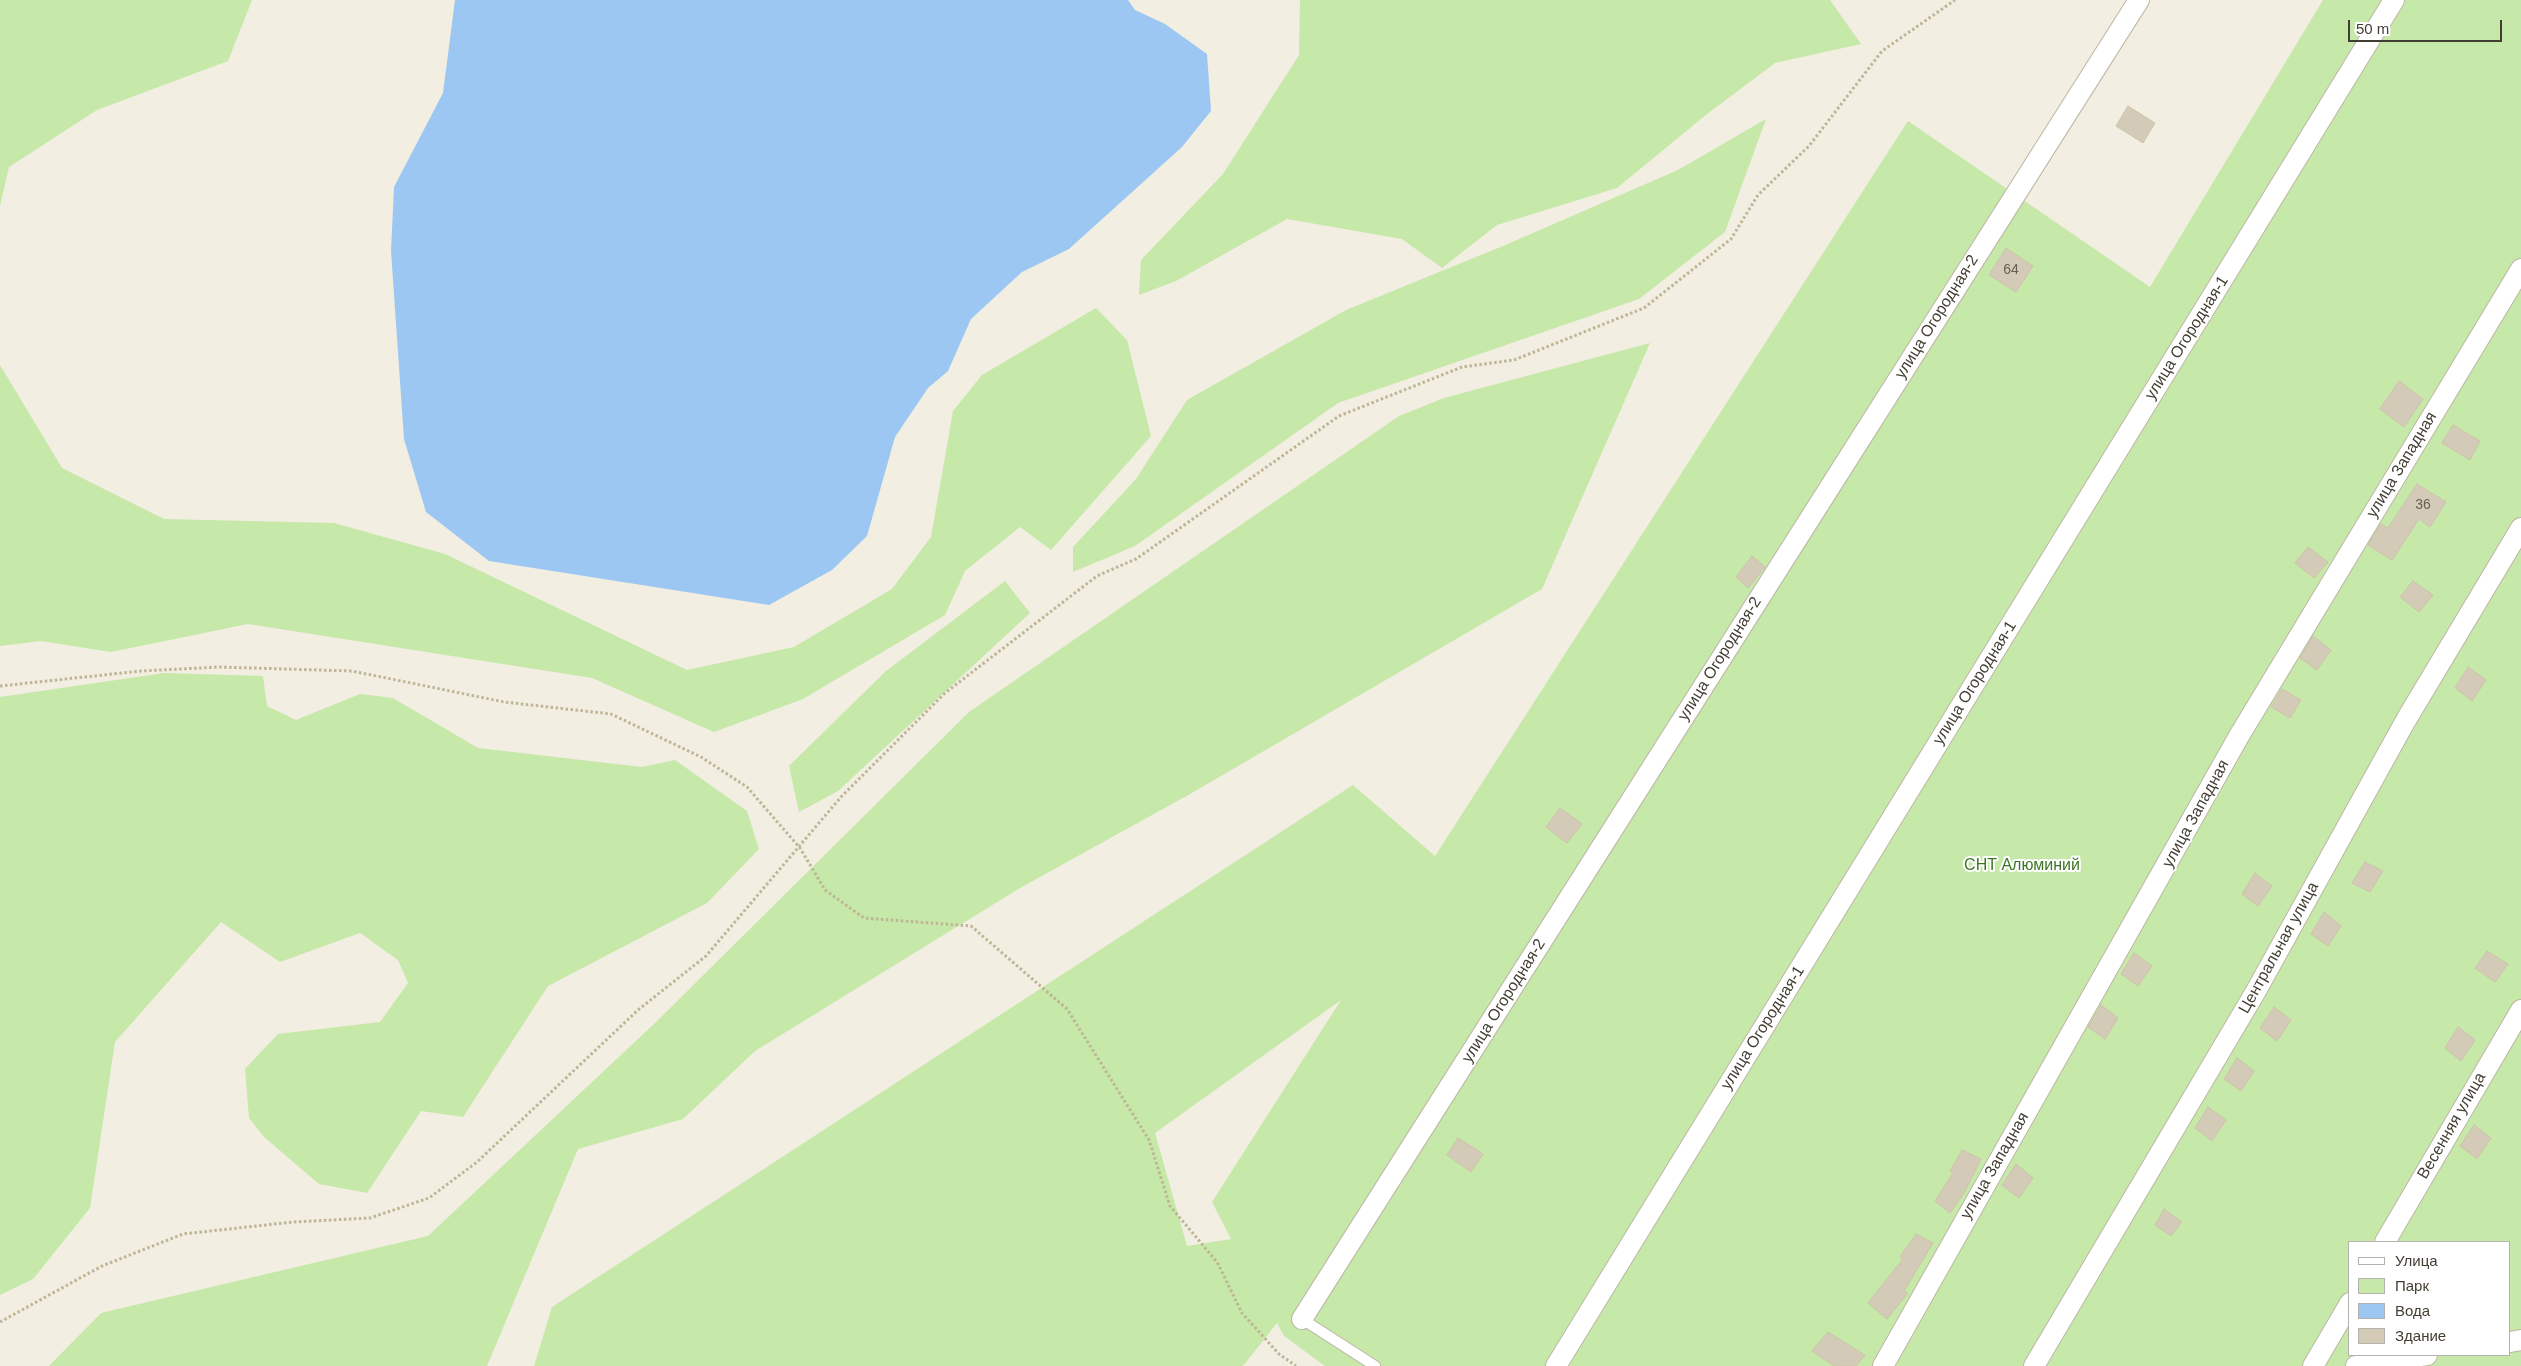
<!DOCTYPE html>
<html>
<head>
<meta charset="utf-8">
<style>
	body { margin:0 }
	#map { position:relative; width:2521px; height:1366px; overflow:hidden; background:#f2eee2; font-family:Helvetica,sans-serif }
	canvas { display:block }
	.legend { position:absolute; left:2348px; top:1241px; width:162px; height:115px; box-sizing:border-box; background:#fff; border:1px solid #b4b2ad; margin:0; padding:6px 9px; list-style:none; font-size:15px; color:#433e33 }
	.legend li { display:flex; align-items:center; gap:10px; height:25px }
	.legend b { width:25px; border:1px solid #b4b2ad }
	.scale { position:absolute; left:2348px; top:20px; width:154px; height:22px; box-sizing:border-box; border:2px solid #433e33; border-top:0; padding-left:6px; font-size:15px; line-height:18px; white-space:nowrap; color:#433e33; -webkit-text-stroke:4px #fff; paint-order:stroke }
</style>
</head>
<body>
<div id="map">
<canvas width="2521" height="1366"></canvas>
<ul class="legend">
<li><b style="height:6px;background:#fff"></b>Улица</li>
<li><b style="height:14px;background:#c6e8a9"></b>Парк</li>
<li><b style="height:14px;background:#9bc7f2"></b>Вода</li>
<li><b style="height:14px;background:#d3cbb7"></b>Здание</li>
</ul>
<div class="scale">50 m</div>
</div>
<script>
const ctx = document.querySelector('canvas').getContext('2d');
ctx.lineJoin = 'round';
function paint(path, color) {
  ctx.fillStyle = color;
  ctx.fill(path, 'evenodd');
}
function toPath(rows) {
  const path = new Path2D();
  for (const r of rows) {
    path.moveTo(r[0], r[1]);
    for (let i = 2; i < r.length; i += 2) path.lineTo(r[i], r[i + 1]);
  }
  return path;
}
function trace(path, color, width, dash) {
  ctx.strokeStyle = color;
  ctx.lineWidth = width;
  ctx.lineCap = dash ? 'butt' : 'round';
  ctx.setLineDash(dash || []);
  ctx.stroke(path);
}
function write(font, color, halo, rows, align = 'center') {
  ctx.font = font + ' Helvetica,sans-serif';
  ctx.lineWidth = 4;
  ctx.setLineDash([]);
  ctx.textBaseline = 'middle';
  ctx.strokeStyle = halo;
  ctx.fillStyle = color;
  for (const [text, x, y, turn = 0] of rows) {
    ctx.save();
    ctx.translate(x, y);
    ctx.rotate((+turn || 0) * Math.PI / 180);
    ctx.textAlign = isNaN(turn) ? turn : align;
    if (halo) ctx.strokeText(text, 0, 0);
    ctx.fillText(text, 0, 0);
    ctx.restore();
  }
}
paint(toPath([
	[0,0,252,0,228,61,97,110,9,167,0,206],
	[1300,0,1830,0,1861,44,1775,63,1707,114,1617,188,1497,225,1442,268,1402,239,1287,219,1176,281,1139,295,1141,260,1223,174,1299,55],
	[2323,0,2521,0,2521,1366,1325,1366,1284,1336,1277,1323,1243,1366,534,1366,552,1307,1353,785,1435,856,1908,121,2150,287],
	[1341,1000,1212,1202,1231,1239,1187,1246,1155,1133],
	[2350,1242,2510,1242,2510,1355,2350,1355],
	[1766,119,1725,232,1639,299,1338,403,1135,546,1073,572,1073,547,1136,479,1187,400,1346,310,1503,246,1678,170],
	[1096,308,1127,340,1151,436,1051,550,1020,527,965,571,945,615,803,699,714,732,592,678,248,624,111,652,41,641,0,646,0,365,62,468,164,519,334,523,445,554,687,670,794,647,892,589,931,537,953,411,982,375],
	[1650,343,1542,589,1190,794,1020,888,755,1051,683,1119,578,1149,487,1366,49,1366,101,1313,428,1236,655,1023,969,712,1399,416,1444,398],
	[1005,581,1030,613,838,791,799,812,789,766,886,671],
	[164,673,263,676,267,706,296,720,360,694,393,698,478,748,642,767,675,760,747,811,759,849,707,903,548,986,463,1117,421,1111,367,1193,319,1184,264,1137,249,1118,245,1069,278,1034,380,1022,408,983,398,960,360,933,280,962,221,922,115,1042,90,1208,33,1279,0,1295,0,697]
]), '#c6e8a9');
paint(toPath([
	[455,0,1128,0,1135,10,1165,24,1207,54,1211,111,1182,147,1069,249,1022,272,971,319,948,371,928,388,895,437,867,536,832,570,769,605,489,561,426,512,404,439,391,251,394,187,443,93]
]), '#9bc7f2');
const building = toPath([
	[2128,106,2155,123,2143,143,2116,126,2128,106],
	[2006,248,2033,266,2016,292,1989,275,2006,248],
	[2399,381,2423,399,2404,427,2380,409,2399,381],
	[2453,425,2480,441,2470,460,2442,443,2453,425],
	[2417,484,2446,502,2430,527,2419,519,2392,560,2368,545,2381,524,2388,528,2417,484],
	[2308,547,2328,562,2314,578,2295,563,2308,547],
	[1752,556,1765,567,1748,588,1736,577,1752,556],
	[2413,581,2433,595,2419,612,2400,597,2413,581],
	[2313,636,2331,650,2317,670,2300,658,2313,636],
	[2468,667,2486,680,2472,701,2455,688,2468,667],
	[2282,689,2301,700,2290,718,2271,707,2282,689],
	[1560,808,1582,824,1567,843,1546,827,1560,808],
	[2365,862,2383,871,2370,892,2352,883,2365,862],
	[2255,873,2272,886,2258,906,2242,894,2255,873],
	[2324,912,2341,926,2328,946,2311,934,2324,912],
	[2487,951,2508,964,2495,982,2475,968,2487,951],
	[2134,953,2152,966,2138,986,2121,974,2134,953],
	[2101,1005,2118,1018,2105,1039,2088,1027,2101,1005],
	[2274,1007,2291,1020,2277,1041,2260,1028,2274,1007],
	[2458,1027,2475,1040,2461,1061,2445,1048,2458,1027],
	[2237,1058,2254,1071,2241,1091,2224,1079,2237,1058],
	[2208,1107,2226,1120,2212,1141,2195,1128,2208,1107],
	[2474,1125,2491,1138,2477,1159,2460,1146,2474,1125],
	[1458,1138,1483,1154,1471,1172,1447,1155,1458,1138],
	[1962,1150,1981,1159,1964,1193,1950,1213,1935,1201,1953,1173,1950,1171,1962,1150],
	[2016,1164,2033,1178,2019,1198,2002,1185,2016,1164],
	[2164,1209,2182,1222,2171,1236,2155,1225,2164,1209],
	[1916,1234,1933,1243,1904,1291,1908,1293,1887,1319,1868,1303,1903,1259,1900,1257,1916,1234],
	[1828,1332,1865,1355,1856,1366,1834,1366,1812,1351,1828,1332]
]);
paint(building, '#d3cbb7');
trace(building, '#cec3aa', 1);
const service = toPath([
	[1302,1319,1375,1366]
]);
const minor = toPath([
	[2385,1242,2521,1010],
	[1302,1319,2139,0],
	[2510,1342,2521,1340],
	[1556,1366,2394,0],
	[1883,1366,2239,736,2521,269],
	[2034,1366,2256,991,2406,720,2521,528],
	[2313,1366,2350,1303],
	[2356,1366,2427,1355]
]);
trace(service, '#bdb7a5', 12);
trace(minor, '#bdb7a5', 22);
trace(toPath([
	[0,686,141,671,219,667,352,671,504,702,611,714,701,757,747,787,800,848,825,890,864,918,971,926,1067,1009,1149,1140,1170,1206,1217,1262,1242,1313,1279,1354,1296,1366],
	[0,1322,102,1266,183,1234,293,1222,370,1218,429,1198,477,1162,638,1010,706,956,841,797,945,693,1097,576,1136,559,1339,416,1462,367,1514,360,1644,308,1731,239,1758,195,1809,146,1882,51,1955,0]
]), '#bfb495', 3, [2.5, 2.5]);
trace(service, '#fff', 10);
trace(minor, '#fff', 20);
write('14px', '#676154', null, [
	["64",2011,270],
	["36",2423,505]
]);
write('16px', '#433e33', '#fff', [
	["улица Огородная-2",1937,317,-58],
	["улица Огородная-1",2187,338,-58],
	["улица Западная",2402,465,-59],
	["улица Огородная-2",1720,659,-58],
	["улица Огородная-1",1975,683,-58],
	["улица Западная",2196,814,-61],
	["Центральная улица",2279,948,-61],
	["улица Огородная-2",1504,1001,-58],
	["улица Огородная-1",1763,1028,-58],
	["Весенняя улица",2452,1126,-60],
	["улица Западная",1995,1166,-60]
]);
write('16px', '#3d7625', '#fff', [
	["СНТ Алюминий",2022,866]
]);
</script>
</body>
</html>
